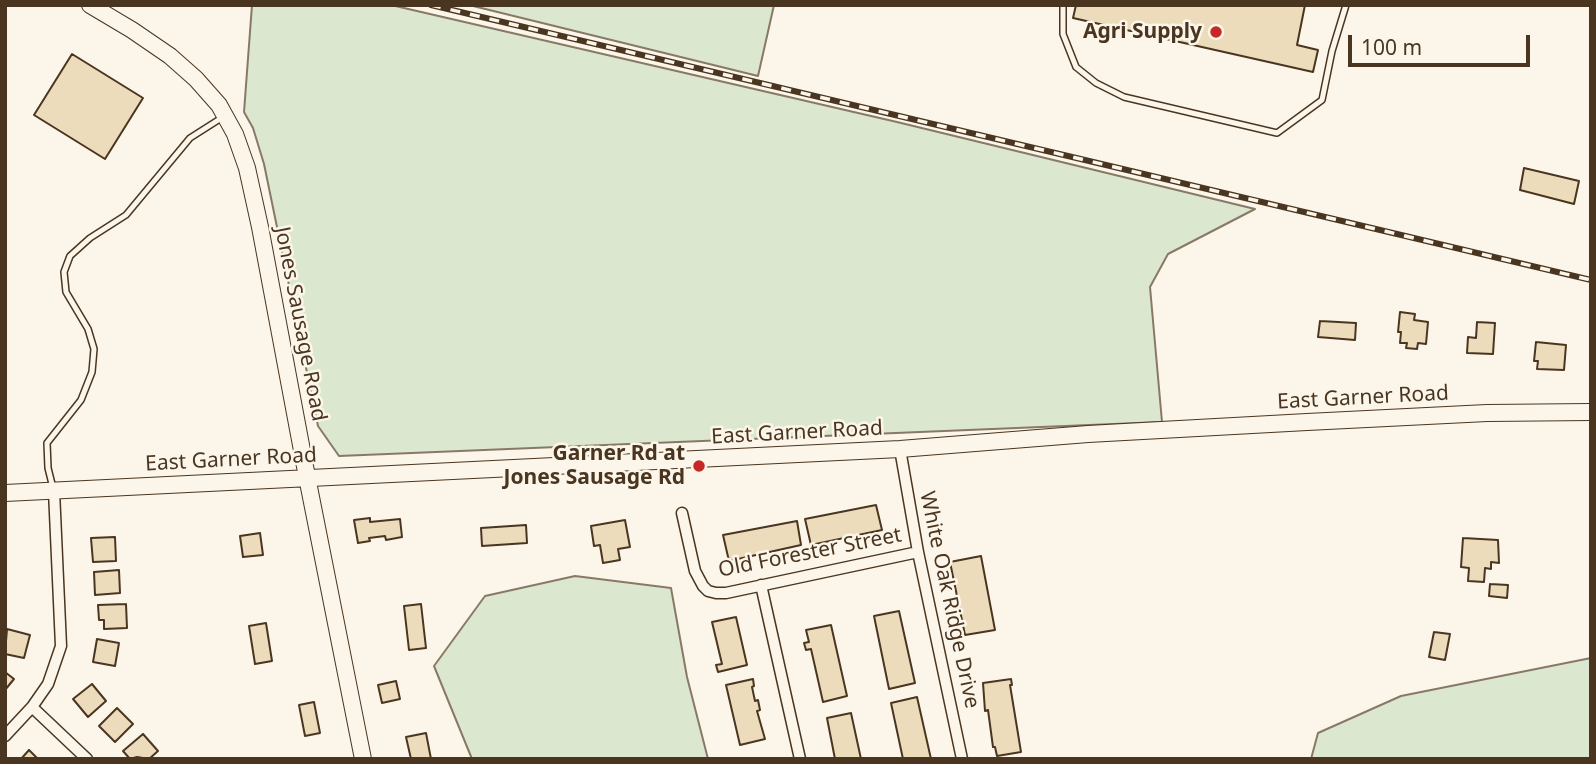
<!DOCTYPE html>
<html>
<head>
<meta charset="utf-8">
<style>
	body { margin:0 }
	#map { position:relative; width:1596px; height:764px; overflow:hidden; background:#fbf6e9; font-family:"Noto Sans",sans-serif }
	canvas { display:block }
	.frame { position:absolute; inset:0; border:7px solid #4a3520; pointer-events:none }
	.scale { position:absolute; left:1348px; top:35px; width:182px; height:32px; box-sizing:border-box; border:4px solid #4a3520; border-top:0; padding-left:9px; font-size:21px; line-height:24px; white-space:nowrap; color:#4a3520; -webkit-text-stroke:5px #fbf6e9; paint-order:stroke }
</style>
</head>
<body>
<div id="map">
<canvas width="1596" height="764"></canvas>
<div class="frame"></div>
<div class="scale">100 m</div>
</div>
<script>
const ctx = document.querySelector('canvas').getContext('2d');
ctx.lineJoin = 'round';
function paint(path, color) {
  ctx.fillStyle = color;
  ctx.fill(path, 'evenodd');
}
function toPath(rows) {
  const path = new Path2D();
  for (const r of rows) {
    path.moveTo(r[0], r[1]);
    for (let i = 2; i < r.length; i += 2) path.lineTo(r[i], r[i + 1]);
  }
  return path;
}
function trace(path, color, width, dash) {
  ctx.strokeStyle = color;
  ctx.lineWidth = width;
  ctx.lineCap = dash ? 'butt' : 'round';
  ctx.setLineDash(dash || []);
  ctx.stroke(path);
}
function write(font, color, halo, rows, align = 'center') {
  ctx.font = font + ' "Noto Sans",sans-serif';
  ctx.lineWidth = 5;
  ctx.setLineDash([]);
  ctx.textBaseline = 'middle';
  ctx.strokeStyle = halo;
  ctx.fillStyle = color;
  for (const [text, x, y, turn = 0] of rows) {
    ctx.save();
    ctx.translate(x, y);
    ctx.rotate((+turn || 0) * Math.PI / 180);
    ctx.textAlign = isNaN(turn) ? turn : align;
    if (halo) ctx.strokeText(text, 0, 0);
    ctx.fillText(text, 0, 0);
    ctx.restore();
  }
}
const green = toPath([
	[252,5,391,5,897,122,1255,209,1168,254,1150,287,1162,422,339,456,318,426,264,164,253,128,244,112,252,5],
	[469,5,774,5,758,76,469,5],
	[575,576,671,588,687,677,708,759,472,759,434,666,485,596,575,576],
	[1591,658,1591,759,1311,759,1318,733,1401,696,1591,658]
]);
paint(green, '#dce7d0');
trace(green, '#887966', 2);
const building = toPath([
	[1076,5,1305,5,1297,45,1318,50,1313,72,1073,18,1076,5],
	[72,54,143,98,105,159,34,115,72,54],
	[1524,168,1579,181,1574,204,1520,190,1524,168],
	[1400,312,1415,314,1414,320,1428,322,1426,344,1418,343,1417,349,1406,348,1407,343,1400,343,1401,332,1398,332,1400,312],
	[1320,321,1356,323,1355,340,1318,337,1320,321],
	[1477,322,1495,323,1493,354,1467,353,1468,337,1476,338,1477,322],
	[1536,342,1566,345,1564,370,1537,369,1538,361,1534,361,1536,342],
	[876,505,882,530,811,545,805,519,876,505],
	[370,518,370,522,400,519,402,537,386,540,385,536,369,538,370,541,358,543,354,520,370,518],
	[625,520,630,547,618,549,620,560,603,563,600,545,594,546,591,526,625,520],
	[797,521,801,545,729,561,723,535,797,521],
	[526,525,527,543,482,546,481,528,526,525],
	[260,533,263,555,243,557,240,536,260,533],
	[115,537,116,561,93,562,91,538,115,537],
	[1463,538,1498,540,1499,563,1491,562,1491,569,1485,568,1484,582,1468,581,1469,568,1461,567,1463,538],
	[981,556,995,630,965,635,950,562,981,556],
	[119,570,120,593,95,595,94,572,119,570],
	[1490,584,1508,585,1507,598,1489,596,1490,584],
	[126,604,127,628,104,629,104,620,99,620,98,605,126,604],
	[421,604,426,648,409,650,404,606,421,604],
	[899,611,915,683,889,689,874,616,899,611],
	[736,617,747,665,718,672,716,665,722,664,712,622,736,617],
	[266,623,272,661,255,664,249,626,266,623],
	[831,625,847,696,823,702,811,649,806,650,804,643,809,642,806,630,831,625],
	[7,629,30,635,24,658,5,654,7,629],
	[1434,632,1450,634,1445,660,1429,657,1434,632],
	[97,639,119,643,115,666,93,662,97,639],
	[5,672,14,679,5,690,5,672],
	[753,679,754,686,752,687,755,701,758,700,760,710,757,711,765,739,740,745,726,685,753,679],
	[1011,679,1012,685,1010,685,1021,752,997,756,995,747,993,747,988,710,985,711,983,683,1011,679],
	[396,681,400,699,382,703,378,685,396,681],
	[92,684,106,701,88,717,73,699,92,684],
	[917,697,931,759,903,759,891,703,917,697],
	[314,702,320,733,305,736,299,705,314,702],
	[117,708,133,724,115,742,99,726,117,708],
	[851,713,861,759,835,759,827,718,851,713],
	[426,733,431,759,411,759,406,737,426,733],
	[143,734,158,751,149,759,137,757,130,759,123,751,143,734],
	[29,750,38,759,21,759,29,750]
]);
paint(building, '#ecdcbc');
trace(building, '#4a3520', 2);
const lane = toPath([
	[1063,5,1063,34,1076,67,1096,83,1124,97,1277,133,1322,100,1332,51,1346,5],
	[53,488,48,468,47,443,81,400,92,372,94,349,88,329,66,292,64,272,70,256,90,238,126,215,190,138,223,117]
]);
const street = toPath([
	[900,449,918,552,962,759],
	[682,513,695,571,703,586,708,591,716,593,726,593,918,552],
	[761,585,800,759],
	[32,707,87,759],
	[5,736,32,707,48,684,61,646,54,491]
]);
const secondary = toPath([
	[90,5,132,30,170,56,196,79,219,105,235,134,247,168,260,227,307,477,363,759],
	[5,493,900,449,1088,434,1307,422,1487,413,1591,412]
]);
trace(lane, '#4a3520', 8);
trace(street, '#4a3520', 13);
trace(secondary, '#4a3520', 18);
trace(lane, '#fbf6e9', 5);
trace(street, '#fbf6e9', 10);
trace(secondary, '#fbf6e9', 16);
const rail = toPath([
	[431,5,1591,280]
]);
trace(rail, '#4a3520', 6);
trace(rail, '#fbf6e9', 3.5, [10]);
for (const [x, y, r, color] of [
	[1216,32,7,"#c62828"],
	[699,466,7,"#c62828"]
]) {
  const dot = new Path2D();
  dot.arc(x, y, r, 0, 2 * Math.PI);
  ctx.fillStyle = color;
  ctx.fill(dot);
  trace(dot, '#fbf6e9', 2.5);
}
write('bold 21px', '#4a3520', '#fbf6e9', [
	["Agri Supply",1202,32],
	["Garner Rd at",685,454],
	["Jones Sausage Rd",685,478]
], 'right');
write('21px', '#4a3520', '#fbf6e9', [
	["Jones Sausage Road",300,324,79],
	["East Garner Road",1363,398,-3],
	["East Garner Road",797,433,-3],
	["East Garner Road",231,460,-3],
	["Old Forester Street",810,553,-11],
	["White Oak Ridge Drive",949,600,78]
]);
</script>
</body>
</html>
